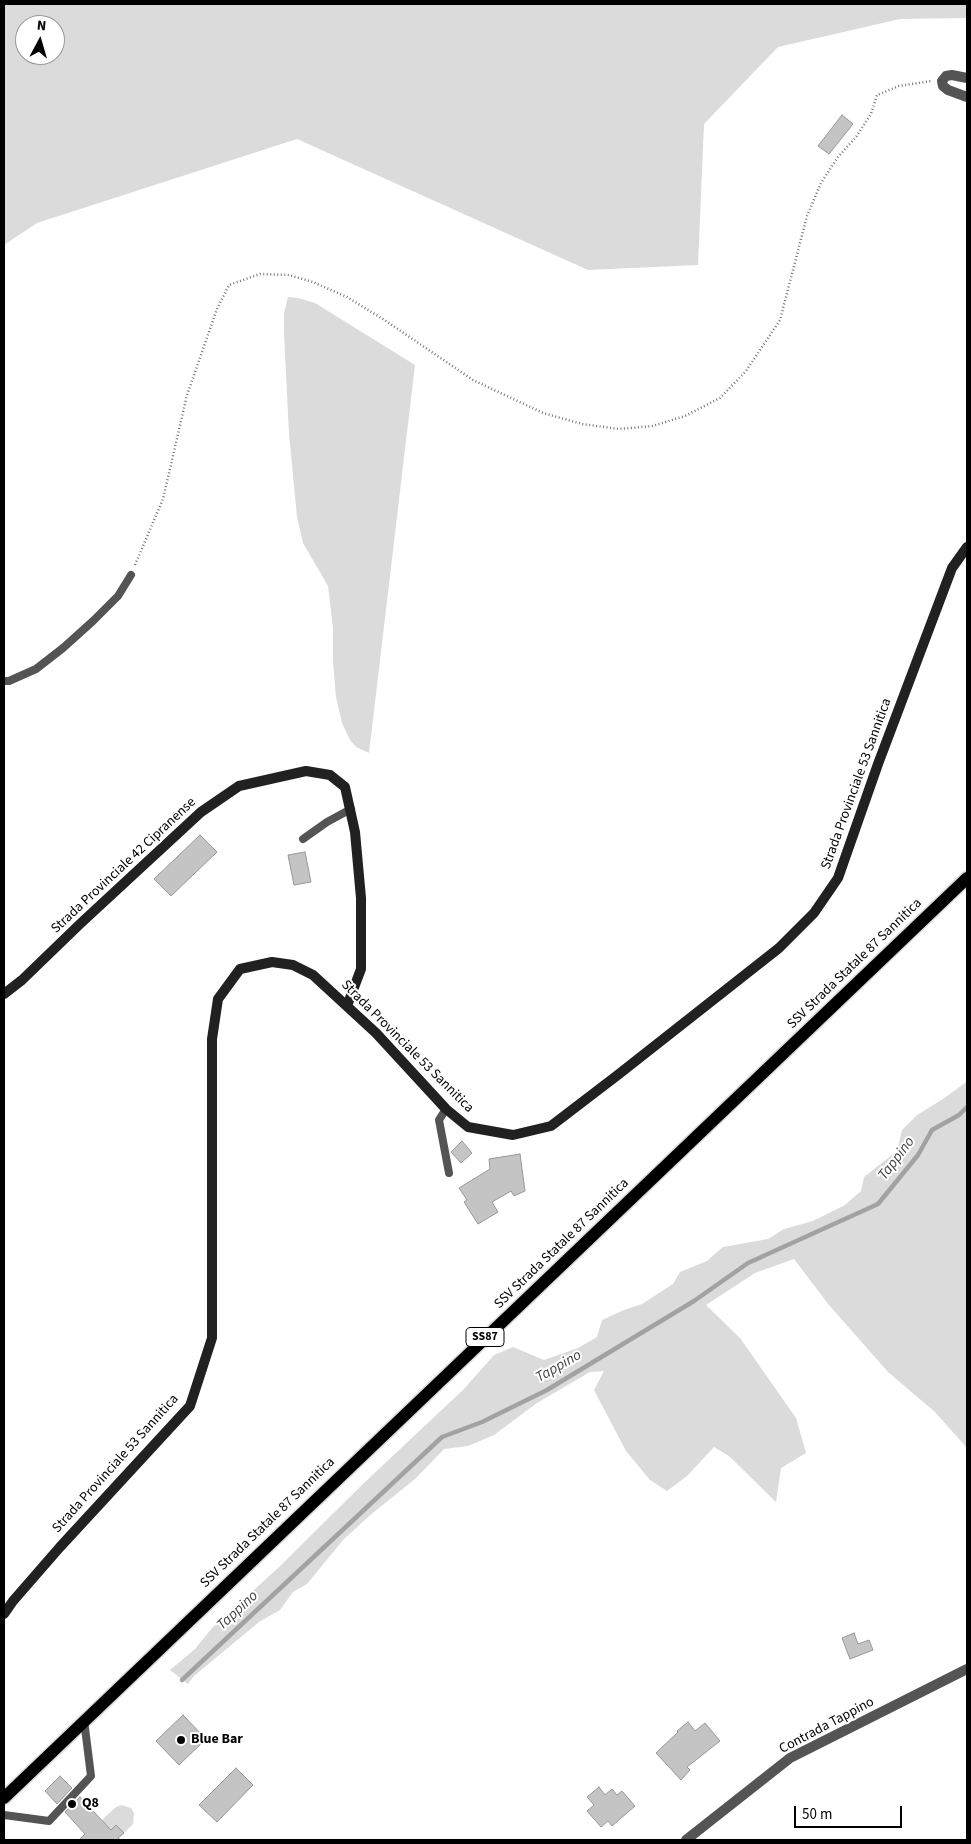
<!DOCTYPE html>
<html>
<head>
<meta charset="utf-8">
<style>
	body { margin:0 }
	#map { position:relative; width:971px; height:1844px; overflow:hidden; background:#fff; font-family:"Source Sans 3",sans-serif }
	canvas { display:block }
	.frame { position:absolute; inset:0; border:5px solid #000; pointer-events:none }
	.north { position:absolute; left:15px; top:15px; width:50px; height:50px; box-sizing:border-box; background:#fff; border:1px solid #999; border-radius:50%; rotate:6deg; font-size:14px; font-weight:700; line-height:20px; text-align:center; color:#000 }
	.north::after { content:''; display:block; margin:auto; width:18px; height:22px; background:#000; clip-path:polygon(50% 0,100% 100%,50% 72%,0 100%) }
	.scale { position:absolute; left:794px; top:1806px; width:108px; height:22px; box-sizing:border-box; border:2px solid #000; border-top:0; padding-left:6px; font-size:15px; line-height:18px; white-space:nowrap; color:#000; -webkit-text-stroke:4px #fff; paint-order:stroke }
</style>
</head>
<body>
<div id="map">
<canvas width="971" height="1844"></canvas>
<div class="frame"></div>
<div class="north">N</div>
<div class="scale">50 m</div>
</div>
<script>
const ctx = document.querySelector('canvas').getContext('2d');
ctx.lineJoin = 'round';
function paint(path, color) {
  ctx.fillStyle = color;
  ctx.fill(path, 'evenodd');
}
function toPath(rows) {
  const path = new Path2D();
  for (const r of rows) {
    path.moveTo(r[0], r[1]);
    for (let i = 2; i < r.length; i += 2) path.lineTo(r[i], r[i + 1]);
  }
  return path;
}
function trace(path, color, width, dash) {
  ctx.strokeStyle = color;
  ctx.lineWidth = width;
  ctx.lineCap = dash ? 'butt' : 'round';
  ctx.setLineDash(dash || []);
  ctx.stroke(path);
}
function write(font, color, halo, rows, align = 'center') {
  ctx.font = font + ' "Source Sans 3",sans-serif';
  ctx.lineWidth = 4;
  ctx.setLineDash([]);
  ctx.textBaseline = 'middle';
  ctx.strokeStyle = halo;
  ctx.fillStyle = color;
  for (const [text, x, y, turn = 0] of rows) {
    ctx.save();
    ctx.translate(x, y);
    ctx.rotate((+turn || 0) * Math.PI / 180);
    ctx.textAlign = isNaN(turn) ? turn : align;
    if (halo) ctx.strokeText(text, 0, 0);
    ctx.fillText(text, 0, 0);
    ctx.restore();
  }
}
paint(toPath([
	[4,4,967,4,967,18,900,19,778,47,704,124,698,265,588,270,297,139,37,223,4,245],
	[25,25,55,25,55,55,25,55],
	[288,297,298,298,315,303,415,365,369,753,356,747,350,740,342,723,336,697,333,662,333,628,328,586,303,543,297,517,289,434,284,333,284,313],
	[967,1079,967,1448,935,1412,888,1372,829,1305,794,1259,755,1273,706,1305,740,1338,796,1418,806,1453,781,1468,776,1502,729,1456,714,1447,687,1476,667,1491,650,1480,626,1451,594,1390,604,1371,590,1372,537,1403,494,1435,468,1446,444,1449,415,1479,369,1516,343,1540,307,1584,293,1592,280,1610,259,1622,194,1676,188,1684,170,1670,195,1649,212,1628,278,1568,365,1482,464,1389,494,1355,513,1347,544,1360,578,1348,597,1337,602,1320,624,1310,642,1304,673,1284,680,1272,707,1261,723,1247,768,1239,784,1229,813,1221,845,1205,861,1191,864,1177,897,1151,902,1130,917,1115,943,1099,965,1083],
	[121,1805,131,1808,134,1813,133,1824,124,1833,116,1825,101,1839,92,1829,116,1807]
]), '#dbdbdb');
trace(toPath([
	[182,1680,442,1437,482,1422,547,1390,694,1301,748,1263,878,1204,918,1155,932,1130,959,1115,967,1107]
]), '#a2a2a2', 4.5);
const building = toPath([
	[842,115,853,124,829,154,818,146,842,115],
	[200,835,217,852,171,896,154,879,200,835],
	[305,852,311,882,294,885,288,855,305,852],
	[462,1141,472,1153,461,1163,451,1152,462,1141],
	[520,1154,525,1191,514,1196,511,1191,492,1202,498,1212,478,1224,464,1202,467,1200,459,1188,490,1169,489,1159,520,1154],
	[854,1633,858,1644,869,1640,873,1650,850,1659,842,1638,854,1633],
	[183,1715,206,1739,179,1765,156,1741,183,1715],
	[688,1722,695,1731,705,1723,720,1741,687,1767,690,1770,681,1780,656,1753,678,1732,677,1731,688,1722],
	[236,1768,253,1785,217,1822,199,1805,236,1768],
	[60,1776,72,1788,57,1804,45,1791,60,1776],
	[599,1787,605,1795,612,1789,617,1795,622,1791,635,1806,612,1826,608,1821,601,1827,587,1811,594,1805,587,1797,599,1787],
	[80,1797,111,1830,116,1825,124,1833,118,1838,121,1840,79,1840,85,1834,65,1812,80,1797]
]);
paint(building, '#c4c4c4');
trace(building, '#989898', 1);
const primary = toPath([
	[4,1798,967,878]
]);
trace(primary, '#dbdbdb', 15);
trace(toPath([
	[135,565,163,499,187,395,217,309,229,285,260,274,289,275,313,282,347,297,386,321,473,380,543,413,582,424,619,429,653,426,685,416,720,398,746,371,780,320,807,216,821,183,838,157,856,137,871,114,877,95,899,86,931,81]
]), '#767676', 2.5, [1, 2.5]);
trace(toPath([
	[4,681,9,681,36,669,63,648,93,621,118,596,131,575],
	[303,839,327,822,351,809],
	[446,1109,439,1120,449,1173],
	[4,1815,49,1821,91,1776,84,1720]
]), '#545454', 8);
trace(toPath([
	[967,78,952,75,946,76,942,81,943,86,948,90,967,97],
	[686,1840,790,1758,967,1669]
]), '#545454', 10);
trace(toPath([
	[4,994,22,980,81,923,201,812,239,786,306,771,330,775,345,787,355,832,361,898,361,969,347,1006],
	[4,1614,13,1601,60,1547,190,1406,212,1338,212,1039,218,999,240,969,272,962,293,965,313,975,376,1033,446,1109,468,1127,513,1135,551,1126,619,1074,779,948,814,913,838,878,878,764,952,568,967,547]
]), '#212121', 10);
trace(primary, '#000', 12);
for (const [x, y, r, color] of [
	[181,1740,5,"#000"],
	[72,1804,5,"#000"]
]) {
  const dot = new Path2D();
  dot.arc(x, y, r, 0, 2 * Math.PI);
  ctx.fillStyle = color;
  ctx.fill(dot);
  trace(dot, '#fff', 2);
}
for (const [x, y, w] of [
	[485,1337,38]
]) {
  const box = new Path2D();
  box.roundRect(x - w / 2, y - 9.5, w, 19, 4);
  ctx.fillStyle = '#fff';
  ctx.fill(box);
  trace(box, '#000', 1);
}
write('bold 12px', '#000', null, [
	["SS87",485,1337]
]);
write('14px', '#000', '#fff', [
	["Strada Provinciale 53 Sannitica",857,784,-70],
	["Strada Provinciale 42 Cipranense",124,866,-43],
	["SSV Strada Statale 87 Sannitica",855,964,-44],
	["Strada Provinciale 53 Sannitica",407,1047,45],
	["SSV Strada Statale 87 Sannitica",562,1244,-44],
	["Strada Provinciale 53 Sannitica",116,1464,-48],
	["SSV Strada Statale 87 Sannitica",268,1523,-44],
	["Contrada Tappino",827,1726,-28]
]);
write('bold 14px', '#000', '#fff', [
	["Blue Bar",191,1740],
	["Q8",82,1804]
], 'left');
write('italic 15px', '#434343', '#fff', [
	["Tappino",897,1159,-53],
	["Tappino",559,1367,-30],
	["Tappino",238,1611,-43]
]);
</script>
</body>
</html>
